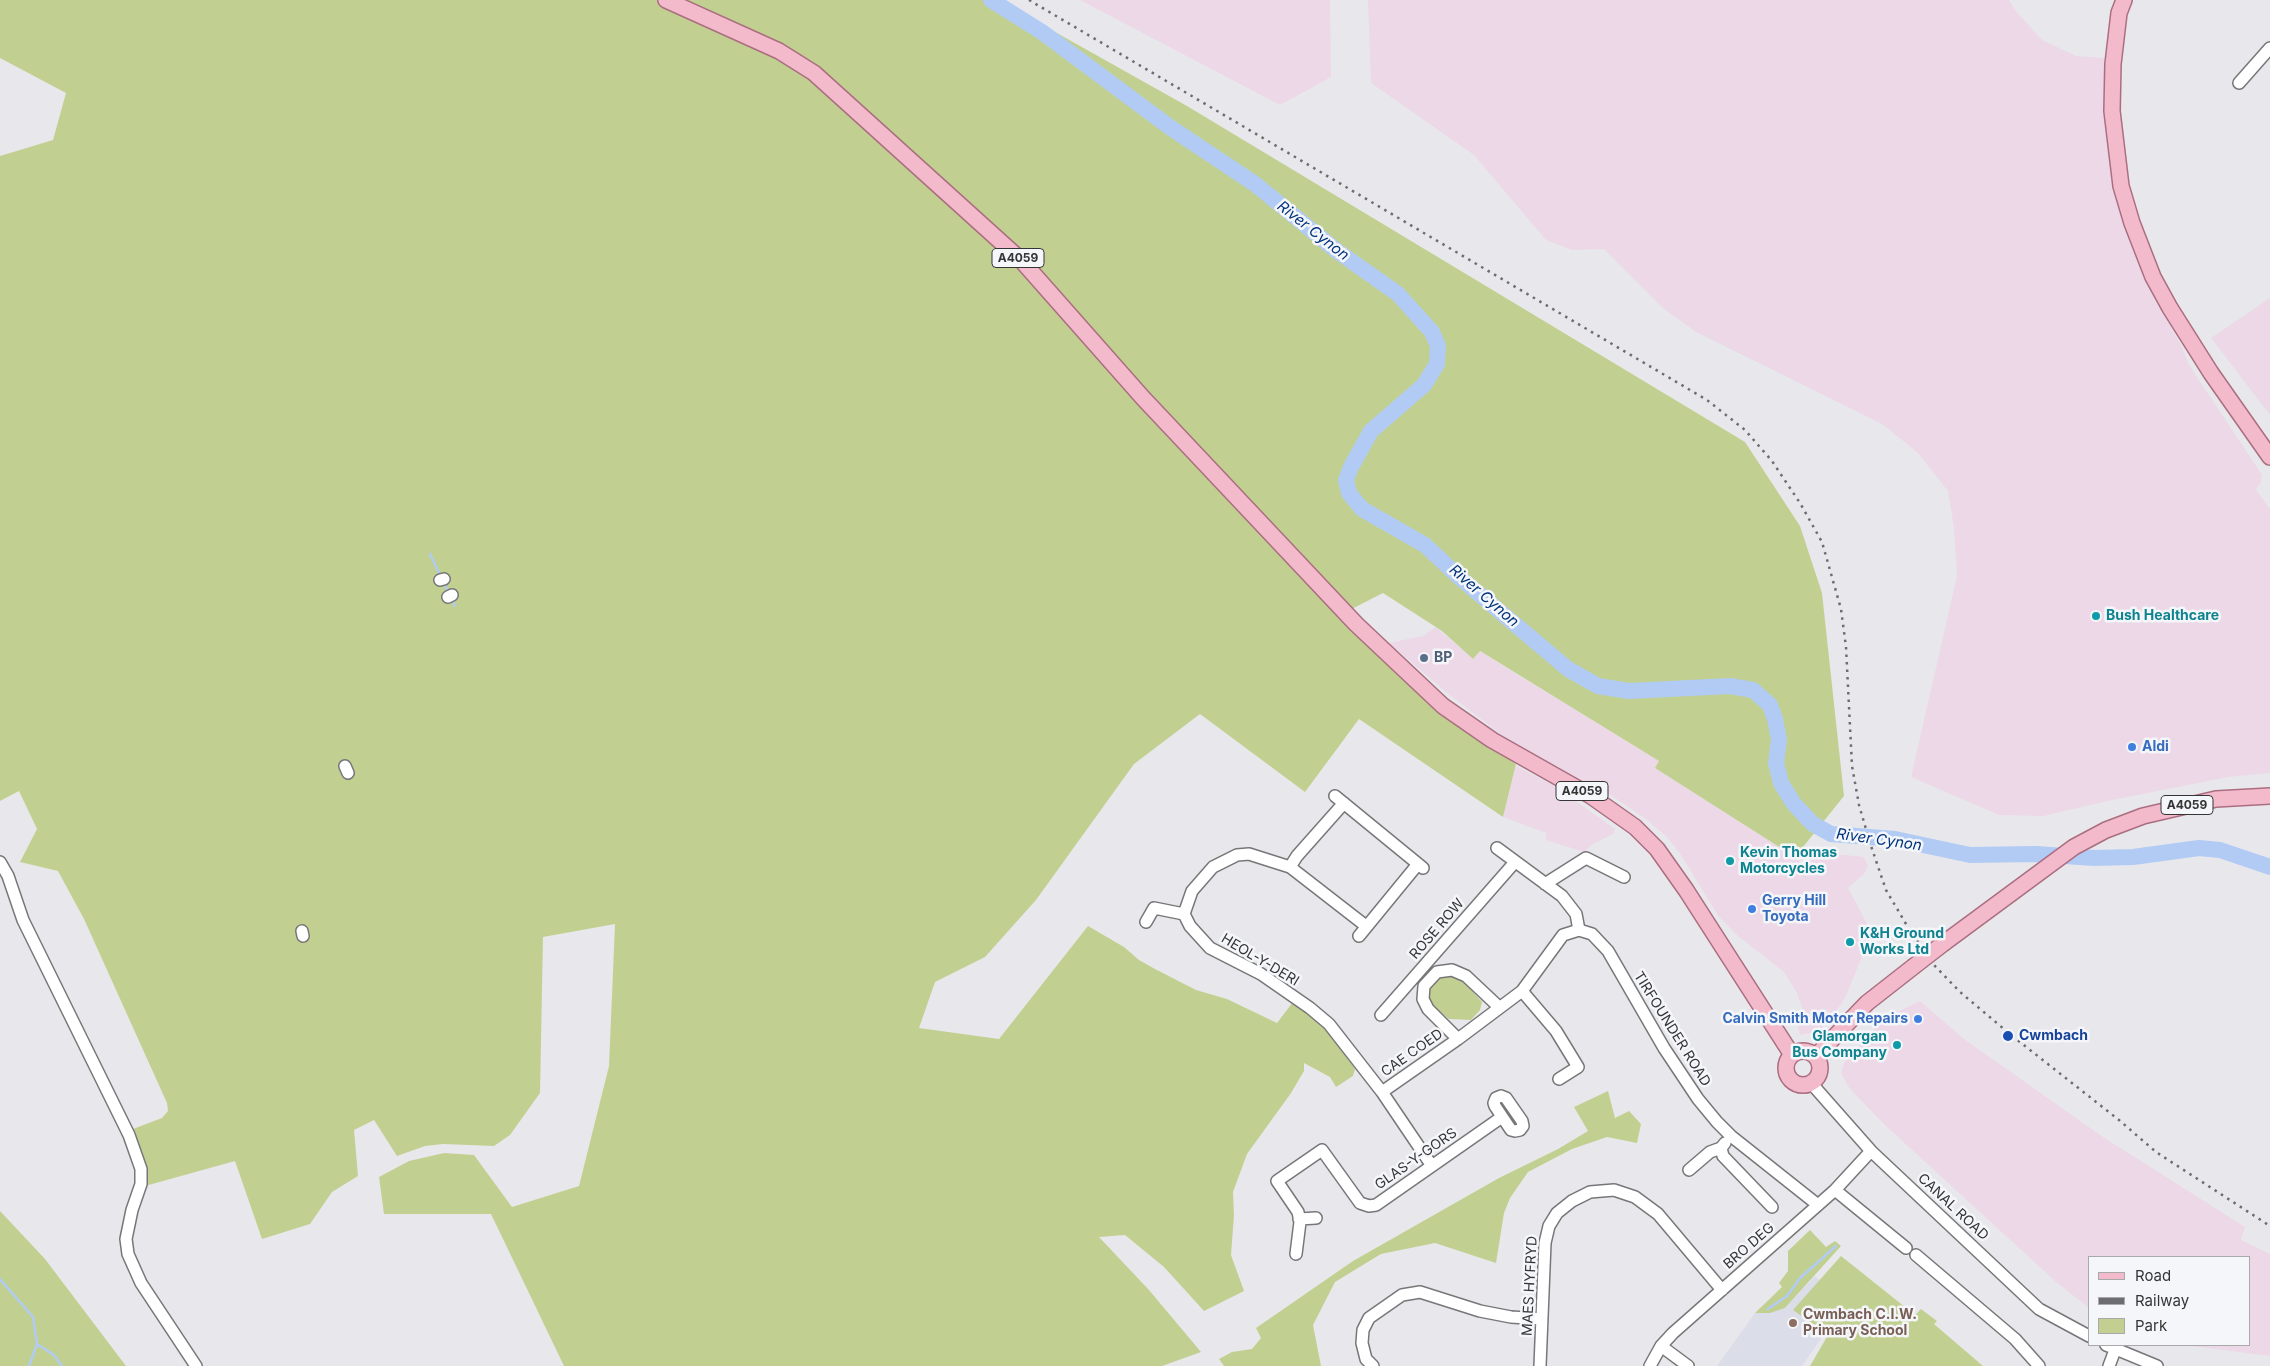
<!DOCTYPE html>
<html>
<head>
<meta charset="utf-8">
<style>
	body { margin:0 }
	#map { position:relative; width:2270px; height:1366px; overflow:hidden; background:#e8e8ec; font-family:Inter,sans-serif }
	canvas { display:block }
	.legend { position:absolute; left:2088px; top:1256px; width:162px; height:90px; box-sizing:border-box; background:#f5f6f9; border:1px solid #a8a9ab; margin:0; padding:6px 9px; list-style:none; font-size:15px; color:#353536 }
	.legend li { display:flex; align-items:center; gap:10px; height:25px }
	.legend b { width:25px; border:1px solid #a8a9ab }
</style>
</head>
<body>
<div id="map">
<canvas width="2270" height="1366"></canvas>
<ul class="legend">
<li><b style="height:6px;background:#f2bacb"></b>Road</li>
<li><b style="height:6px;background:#6d6d6f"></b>Railway</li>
<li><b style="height:14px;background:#c1d090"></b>Park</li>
</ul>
</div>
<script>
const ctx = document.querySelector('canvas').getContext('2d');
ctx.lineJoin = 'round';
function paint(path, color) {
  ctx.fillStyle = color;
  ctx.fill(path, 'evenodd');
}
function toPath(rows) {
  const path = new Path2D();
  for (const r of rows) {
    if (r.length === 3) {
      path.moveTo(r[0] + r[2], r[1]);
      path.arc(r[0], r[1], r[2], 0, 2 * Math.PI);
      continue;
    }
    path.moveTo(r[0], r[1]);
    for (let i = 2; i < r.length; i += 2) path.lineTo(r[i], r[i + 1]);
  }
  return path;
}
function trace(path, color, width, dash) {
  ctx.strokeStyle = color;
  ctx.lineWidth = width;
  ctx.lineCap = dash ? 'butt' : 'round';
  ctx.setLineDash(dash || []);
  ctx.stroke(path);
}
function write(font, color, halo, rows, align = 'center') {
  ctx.font = font + ' Inter,sans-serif';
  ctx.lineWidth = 5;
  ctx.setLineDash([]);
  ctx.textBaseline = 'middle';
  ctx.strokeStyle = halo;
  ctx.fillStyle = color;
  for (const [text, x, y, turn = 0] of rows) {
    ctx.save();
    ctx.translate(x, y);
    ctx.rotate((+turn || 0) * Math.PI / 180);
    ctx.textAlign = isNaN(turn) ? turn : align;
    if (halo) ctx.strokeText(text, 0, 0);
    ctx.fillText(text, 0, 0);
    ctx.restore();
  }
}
paint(toPath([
	[1080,0,1330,0,1331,77,1280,105],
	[1368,0,2009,0,2015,10,2042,40,2076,56,2104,58,2106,114,2122,213,2138,260,2158,304,2182,347,2189,365,2262,475,2261,482,2256,490,2270,509,2270,773,2228,777,2107,801,2044,816,1999,815,1911,777,1957,576,1954,528,1948,491,1917,452,1882,424,1696,332,1664,309,1604,249,1572,250,1546,240,1474,155,1371,83],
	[2270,298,2270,415,2211,338],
	[1436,627,1473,659,1479,651,1659,761,1655,768,1795,857,1805,866,1815,852,1864,857,1868,866,1864,874,1848,888,1872,933,1845,998,1831,1019,1823,1025,1822,1031,1800,1035,1797,1021,1804,1014,1797,993,1784,972,1738,936,1719,917,1679,852,1666,836,1647,820,1592,782,1590,785,1503,736,1446,692,1389,643,1423,636],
	[1516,766,1556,787,1615,829,1613,834,1593,844,1584,852,1546,840,1546,833,1503,817],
	[1920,1001,1964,1039,2103,1137,2245,1227,2241,1240,2270,1254,2270,1356,2184,1345,2249,1345,2249,1257,2089,1257,2089,1308,2055,1281,1886,1126,1850,1089,1841,1073,1844,1063,1883,1019]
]), '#ecd8e7');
paint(toPath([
	[1815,1276,1851,1306,1828,1335,1825,1333,1802,1366,1717,1366,1755,1313,1770,1313,1785,1308]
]), '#dbdde8');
paint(toPath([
	[0,0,998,0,1187,106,1745,442,1800,526,1822,593,1844,796,1795,857,1655,768,1659,761,1480,651,1473,659,1442,631,1383,593,1338,616,1403,679,1516,764,1503,817,1359,719,1305,792,1200,714,1134,764,1036,900,985,957,935,982,919,1028,999,1039,1088,926,1124,947,1139,960,1155,969,1196,990,1227,999,1277,1023,1293,1002,1325,1028,1342,1050,1355,1069,1353,1076,1336,1087,1330,1077,1304,1063,1304,1071,1291,1093,1247,1154,1233,1192,1234,1215,1231,1255,1244,1291,1204,1311,1164,1267,1125,1235,1099,1237,1149,1290,1201,1352,1162,1366,564,1366,491,1214,384,1214,379,1177,409,1161,444,1153,474,1155,512,1207,579,1186,609,1066,615,924,543,937,540,1093,510,1135,494,1146,443,1144,425,1146,397,1156,374,1120,354,1130,358,1176,332,1192,310,1224,262,1239,235,1161,145,1186,133,1129,162,1118,168,1111,167,1103,84,919,58,871,20,862,37,829,19,791,0,801,0,156,53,140,66,93,0,58],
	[1449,975,1459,977,1482,1002,1480,1010,1471,1020,1449,1019,1431,1004,1428,994,1431,984,1441,976],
	[1608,1091,1615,1118,1629,1111,1641,1124,1637,1143,1607,1137,1572,1149,1528,1172,1510,1198,1504,1213,1496,1263,1435,1243,1381,1254,1335,1282,1313,1325,1321,1366,1224,1366,1219,1359,1232,1352,1252,1349,1261,1338,1256,1328,1353,1261,1499,1178,1558,1149,1588,1131,1574,1107],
	[0,1211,45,1259,126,1366,0,1366],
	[1810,1230,1826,1247,1835,1241,1841,1246,1785,1308,1770,1313,1755,1313,1782,1287,1779,1283,1788,1271,1788,1251],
	[1841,1256,1915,1315,1921,1309,1937,1321,1934,1324,1983,1366,1810,1366,1828,1335,1793,1310]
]), '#c1d090');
trace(toPath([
	[430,554,441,577],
	[443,582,449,593],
	[452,600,455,606],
	[0,1279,33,1317,37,1344,54,1355,62,1366],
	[1768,1309,1787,1296,1800,1278,1836,1246],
	[29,1366,37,1344]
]), '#b1cbf4', 2.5);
trace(toPath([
	[991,0,1042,32,1171,128,1255,184,1337,251,1398,294,1432,332,1438,346,1437,364,1424,385,1371,431,1351,467,1346,480,1349,493,1362,509,1425,545,1459,577,1568,669,1598,686,1629,691,1730,686,1753,690,1770,705,1775,719,1779,740,1776,763,1781,783,1794,804,1813,824,1831,834,1895,839,1970,855,2036,854,2094,858,2133,857,2199,848,2220,850,2270,867]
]), '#b1cbf4', 16);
const minor = toPath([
	[2239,83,2270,48],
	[440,580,444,579],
	[448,597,452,595],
	[345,766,348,773],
	[1335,796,1423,868],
	[1497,848,1562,896,1576,914,1579,930,1592,934,1608,951,1664,1048,1698,1099,1717,1122,1731,1136,1818,1205],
	[0,862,8,876,23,920,129,1135,141,1169,141,1184,132,1210,126,1239,128,1254,141,1283,196,1366],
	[1290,867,1297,856,1344,803],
	[1545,884,1586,858,1624,877],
	[1146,922,1154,908,1184,914],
	[1366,926,1290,867,1249,854,1237,855,1213,867,1192,891,1184,914,1190,926,1210,948,1261,974,1310,1008,1329,1024,1382,1092,1432,1166],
	[302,931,303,936],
	[1359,936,1418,864],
	[1522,991,1556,1031,1578,1067,1559,1079],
	[1381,1015,1515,862],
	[1458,1039,1428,1009,1423,999,1424,986,1437,972,1452,970,1466,976,1499,1007],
	[1811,1083,1871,1151,2039,1309,2089,1336],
	[1382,1092,1458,1039,1522,991,1563,935,1579,930],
	[1501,1096,1506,1098,1522,1121,1523,1126,1520,1130,1515,1131,1511,1130,1495,1106,1494,1103,1496,1098,1501,1096],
	[1721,1148,1723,1156,1772,1207],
	[1689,1170,1710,1152,1721,1148,1725,1143],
	[1835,1190,1906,1248],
	[1299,1219,1316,1218],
	[1296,1254,1300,1222,1298,1212,1277,1181,1322,1150,1360,1203,1369,1206,1376,1205,1502,1117],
	[1916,1255,2015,1339,2039,1366],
	[2106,1345,2157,1366],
	[1661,1346,1688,1366],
	[1373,1366,1366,1359,1362,1343,1363,1330,1369,1318,1402,1295,1420,1292,1480,1311,1511,1317,1542,1319],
	[1540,1366,1545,1243,1549,1226,1557,1213,1572,1201,1590,1192,1614,1190,1635,1197,1658,1214,1722,1290],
	[1650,1366,1661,1346,1673,1333,1835,1190,1871,1151],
	[2109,1366,2115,1350]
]);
const major = toPath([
	[666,0,779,51,814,73,1022,261,1143,398,1356,624,1409,674,1443,706,1492,740,1591,796,1635,827,1657,849,1686,890,1792,1055],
	[2124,0,2119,13,2113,64,2112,111,2121,186,2132,223,2153,277,2170,308,2211,373,2270,457],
	[1944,943,2074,847,2106,830,2143,816,2216,799,2270,796],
	[1803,1068,17],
	[1816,1056,1867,1003,1913,967]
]);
trace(minor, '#77777a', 14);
trace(major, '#ab6e81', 18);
trace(minor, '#fff', 11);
trace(major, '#f2bacb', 15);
trace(toPath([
	[1029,0,1707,400,1745,430,1772,461,1800,503,1822,542,1841,609,1846,647,1852,766,1859,805,1870,843,1886,890,1909,929,1933,964,1960,992,2011,1035,2119,1120,2156,1152,2270,1226]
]), '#6d6d6f', 2.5, [2.5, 5]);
const majorBridge = toPath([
	[1913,967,1944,943]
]);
trace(majorBridge, '#ab6e81', 18, []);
trace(majorBridge, '#f2bacb', 15);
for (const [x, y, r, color] of [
	[2096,616,5,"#0f9aa8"],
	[1424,658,5,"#5c6f8a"],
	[2132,747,5,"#3f7fe0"],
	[1730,861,5,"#0f9aa8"],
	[1752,909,5,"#3f7fe0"],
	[1850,942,5,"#0f9aa8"],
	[1918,1019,5,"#3f7fe0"],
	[2008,1036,6,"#1a4fb4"],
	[1897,1045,5,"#0f9aa8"],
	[1793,1323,5,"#8d6e63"]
]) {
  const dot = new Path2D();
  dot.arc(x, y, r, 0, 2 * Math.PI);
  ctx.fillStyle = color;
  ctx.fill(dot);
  trace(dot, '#f5f6f9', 2);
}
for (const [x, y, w] of [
	[1018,258,52],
	[1582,791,52],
	[2187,805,52]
]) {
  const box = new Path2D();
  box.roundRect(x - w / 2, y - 9.5, w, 19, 4);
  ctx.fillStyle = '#f5f6f9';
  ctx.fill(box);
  trace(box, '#353536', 1);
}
write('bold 12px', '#353536', null, [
	["A4059",1018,258],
	["A4059",1582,791],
	["A4059",2187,805]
]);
write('bold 14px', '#0d838f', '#f5f6f9', [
	["Bush Healthcare",2106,616],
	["Kevin Thomas",1740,853],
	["Motorcycles",1740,869],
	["K&H Ground",1860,934],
	["Works Ltd",1860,950],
	["Glamorgan",1887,1037,"right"],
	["Bus Company",1887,1053,"right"]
], 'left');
write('bold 14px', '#4e5e75', '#f5f6f9', [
	["BP",1434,658]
], 'left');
write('bold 14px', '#366cbe', '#f5f6f9', [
	["Aldi",2142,747],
	["Gerry Hill",1762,901],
	["Toyota",1762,917],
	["Calvin Smith Motor Repairs",1908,1019,"right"]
], 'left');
write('14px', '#353536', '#f5f6f9', [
	["ROSE ROW",1437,929,-49],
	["HEOL-Y-DERI",1260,960,31],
	["TIRFOUNDER ROAD",1672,1029,58],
	["CAE COED",1412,1053,-35],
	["GLAS-Y-GORS",1416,1159,-35],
	["CANAL ROAD",1953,1207,43],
	["BRO DEG",1749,1246,-41],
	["MAES HYFRYD",1530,1286,-87]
]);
write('bold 14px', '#164399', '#f5f6f9', [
	["Cwmbach",2019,1036]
], 'left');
write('bold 14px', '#785e54', '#f5f6f9', [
	["Cwmbach C.I.W.",1803,1315],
	["Primary School",1803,1331]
], 'left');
write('italic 15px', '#01347f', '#f5f6f9', [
	["River Cynon",1313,231,38],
	["River Cynon",1484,596,41],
	["River Cynon",1879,840,8]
]);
</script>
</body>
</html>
